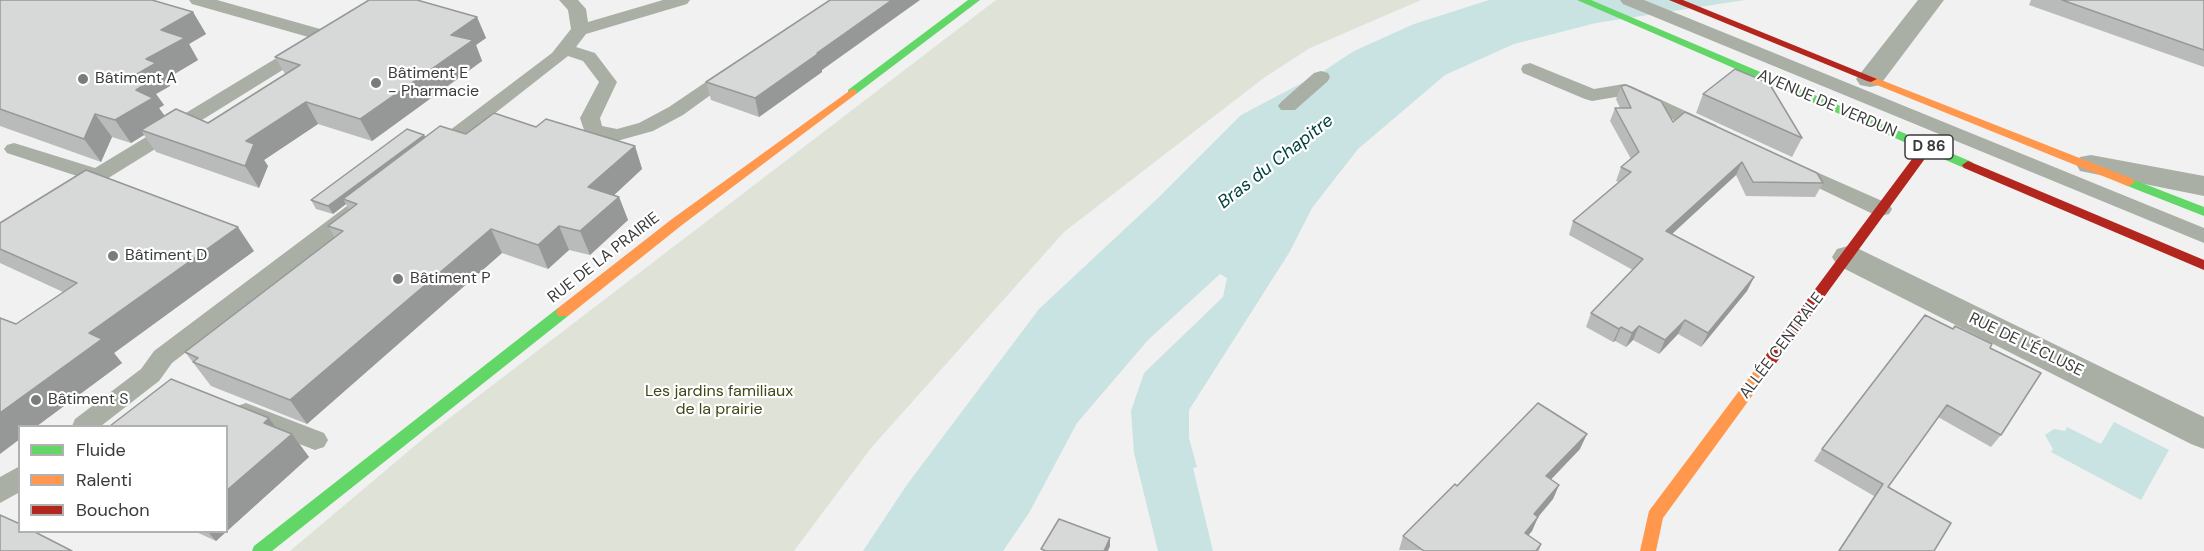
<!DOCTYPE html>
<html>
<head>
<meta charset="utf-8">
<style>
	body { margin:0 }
	#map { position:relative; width:2204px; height:551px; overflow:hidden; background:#f1f1f1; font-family:"DM Sans",sans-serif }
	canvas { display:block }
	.legend { position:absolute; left:18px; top:425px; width:210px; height:108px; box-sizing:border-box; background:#fff; border:2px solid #b0b1b0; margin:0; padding:8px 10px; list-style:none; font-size:18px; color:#3a3b3a }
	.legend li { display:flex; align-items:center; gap:12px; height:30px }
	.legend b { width:30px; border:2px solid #b0b1b0 }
</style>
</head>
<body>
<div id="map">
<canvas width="2204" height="551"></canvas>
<ul class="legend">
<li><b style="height:8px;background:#63d668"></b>Fluide</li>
<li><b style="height:8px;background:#ff974d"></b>Ralenti</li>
<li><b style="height:8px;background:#b3261e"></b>Bouchon</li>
</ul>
</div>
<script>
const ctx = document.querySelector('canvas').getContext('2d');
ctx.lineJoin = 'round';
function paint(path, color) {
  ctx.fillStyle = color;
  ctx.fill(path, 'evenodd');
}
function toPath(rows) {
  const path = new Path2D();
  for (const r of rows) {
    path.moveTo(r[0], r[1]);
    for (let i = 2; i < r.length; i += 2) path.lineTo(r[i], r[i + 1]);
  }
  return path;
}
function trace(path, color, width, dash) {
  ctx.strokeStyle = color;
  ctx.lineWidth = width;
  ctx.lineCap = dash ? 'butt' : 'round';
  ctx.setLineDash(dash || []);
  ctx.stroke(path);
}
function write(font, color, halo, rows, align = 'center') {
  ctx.font = font + ' "DM Sans",sans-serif';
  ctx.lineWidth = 4.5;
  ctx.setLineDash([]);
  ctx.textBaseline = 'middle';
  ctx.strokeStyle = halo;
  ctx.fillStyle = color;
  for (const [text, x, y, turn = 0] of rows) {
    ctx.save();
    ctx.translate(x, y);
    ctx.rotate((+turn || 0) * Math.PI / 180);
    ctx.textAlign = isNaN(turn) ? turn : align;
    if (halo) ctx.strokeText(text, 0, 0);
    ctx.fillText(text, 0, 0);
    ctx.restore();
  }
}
paint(toPath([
	[996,0,1421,0,1310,48,1265,77,1064,232,871,448,794,551,290,551,430,433]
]), '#dfe2d6');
paint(toPath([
	[1489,0,1745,0,1596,23,1514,44,1445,75,1358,149,1312,208,1289,253,1189,410,1189,438,1197,467,1193,468,1213,551,1158,551,1134,453,1131,411,1144,373,1223,297,1227,278,1220,274,1148,340,1077,423,1029,513,1003,551,863,551,906,486,1039,309,1158,198,1241,115,1319,74,1354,51,1414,24],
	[2114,422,2169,450,2141,500,2051,452,2053,449,2045,435,2054,429,2065,431,2067,427,2101,444]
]), '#c8e3e2');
paint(toPath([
	[189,0,217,0,331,32,334,36,331,40,319,40,192,4,189,0],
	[559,0,578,0,586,9,588,22,663,0,690,0,687,4,586,34,576,47,595,53,617,82,600,118,602,126,617,129,639,123,669,107,725,69,739,69,741,73,683,115,653,131,617,141,587,134,584,130,580,118,599,82,583,61,568,56,443,154,436,156,429,154,426,150,429,146,552,53,571,29,568,10,559,0],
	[1620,0,1644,0,2204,228,2204,243,1623,4,1620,0],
	[304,44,310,45,313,49,310,53,81,195,74,197,67,195,64,190,67,185,80,177,7,153,4,149,7,145,14,143,95,168,298,45,304,44],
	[1530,63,1594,89,1624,84,1631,86,1716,125,1719,129,1716,133,1709,135,1702,133,1622,96,1592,101,1585,99,1523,73,1521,69,1523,65,1530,63],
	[1321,71,1328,73,1330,77,1328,81,1295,110,1281,110,1278,106,1281,102,1314,73,1321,71],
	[1796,163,1889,204,1892,209,1889,214,1881,216,1873,214,1789,174,1786,169,1789,164,1796,163],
	[355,204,363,206,366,211,363,216,172,363,159,381,101,426,72,426,75,419,141,369,154,351,347,206,355,204],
	[246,403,324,433,328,440,324,447,315,450,237,420,233,413,237,406,246,403],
	[20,466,20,492,0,503,0,477,20,466]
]), '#a9afa5');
paint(toPath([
	[1918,0,1944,0,1880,85,1870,87,1860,85,1856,79,1918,0],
	[2091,155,2204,176,2204,196,2080,171,2076,164,2080,157,2091,155],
	[1848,246,1859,249,2204,417,2204,449,2191,444,1837,265,1832,257,1837,249,1848,246]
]), '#a9afa5');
paint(toPath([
	[968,0,980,0,856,94,848,94,848,90,968,0],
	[1577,0,1591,0,1972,162,1974,165,1968,169,1964,168,1577,0],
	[2129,178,2204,207,2204,216,2125,185,2123,182,2125,179,2129,178],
	[563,307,570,312,568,316,272,551,252,551,254,546,558,308,563,307]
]), '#63d668');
paint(toPath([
	[1871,76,2133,179,2135,182,2129,186,2125,185,1867,81,1867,77,1871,76],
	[852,89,856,90,856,94,682,225,568,316,558,316,556,312,558,308,672,219,852,89],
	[1771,354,1776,355,1778,359,1776,363,1663,518,1656,551,1640,551,1649,511,1766,355,1771,354]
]), '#ff974d');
paint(toPath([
	[1669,0,1683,0,1877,79,1871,82,1867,81,1669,0],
	[1928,142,1932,143,1934,146,1932,149,1776,363,1766,363,1764,359,1766,355,1924,143,1928,142],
	[1968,161,2204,260,2204,270,1964,168,1962,165,1968,161]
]), '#b3261e');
paint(toPath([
	[0,0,193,12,206,34,189,44,198,60,166,79,170,86,156,94,164,105,159,108,165,116,208,123,285,74,275,57,477,17,486,38,476,45,482,61,372,141,318,124,264,160,268,166,259,188,156,152,144,135,131,143,112,137,101,162,0,126],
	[2031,0,2204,0,2204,67,2029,5],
	[822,70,822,72,759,117,711,100,706,82],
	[1621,86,1673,122,1823,183,1815,197,1746,196,1736,175,1672,234,1754,277,1747,291,1701,347,1678,334,1659,354,1633,340,1626,347,1615,341,1613,342,1586,327,1591,313,1633,270,1569,235,1573,221,1619,182,1616,181,1621,167,1631,159,1610,121,1615,108,1620,108,1616,99],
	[1703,94,1802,138,1792,157,1696,113],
	[536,127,635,146,642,169,614,195,619,197,628,220,590,255,569,250,548,269,502,253,307,424,211,386,185,352,335,238,328,226,349,210,346,204,333,214,316,209,311,200,424,135,426,137,466,134],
	[0,223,254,251,114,353,122,363,37,426,20,426,16,324,63,292,0,263],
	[1953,329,1990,348,2001,435,1991,447,1938,417,1888,487,1934,551,1838,551,1874,496,1814,461,1822,449],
	[269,418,276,428,292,434,309,457,216,541,194,531,226,531],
	[1580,449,1551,479,1559,485,1553,499,1538,517,1532,531,1528,535,1541,544,1539,551,1399,550,1403,536,1457,486]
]), '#b9baba');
paint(toPath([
	[892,0,920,0,822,70,822,72,759,117,755,98,817,53],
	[193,12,206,34,189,44,198,60,166,79,170,86,156,94,164,105,159,108,168,121,141,130,144,135,131,143,115,120,136,90,132,77,146,59,161,30],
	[477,17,486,38,476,45,482,61,372,141,360,119,451,35],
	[306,102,318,124,264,160,268,166,259,188,245,166,246,141],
	[95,114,112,137,101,162,84,139],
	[424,135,428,143,343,199,346,204,333,214,328,206],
	[635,146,642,169,597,211,588,187],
	[1742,162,1736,175,1660,245,1666,231],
	[619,197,628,220,590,255,580,231],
	[559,226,569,250,548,269,538,245],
	[238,227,254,251,114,353,122,363,37,426,20,426,20,439,0,454,0,413,89,333],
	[491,229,502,253,307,424,290,400],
	[1754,277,1747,291,1701,347,1708,333],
	[1685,320,1678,334,1659,354,1665,340],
	[1639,326,1633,340,1626,347,1632,333],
	[1621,327,1615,341,1613,342,1619,329],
	[269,418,285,440,292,434,309,457,216,541,207,531,226,531,226,491,264,423],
	[1587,434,1580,449,1540,491,1546,476],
	[1559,485,1553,499,1528,529,1534,514],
	[1538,517,1532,531,1519,547,1525,533],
	[1110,538,1110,546,1108,551,1104,551]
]), '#969797');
const building = toPath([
	[0,0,152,0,193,12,161,30,185,38,146,59,156,63,132,77,149,82,136,90,153,98,115,120,95,114,84,139,0,109,0,0],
	[369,0,417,0,477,17,451,35,473,40,360,119,306,102,246,141,254,144,245,166,141,130,176,109,208,123,300,65,275,57,369,0],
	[830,0,892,0,817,53,819,53,755,98,706,82,830,0],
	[2062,0,2204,0,2204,50,2062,0],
	[1735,69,1769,83,1802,138,1703,94,1735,69],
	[1626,85,1661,101,1673,122,1685,112,1817,173,1823,183,1753,182,1742,162,1666,231,1754,277,1708,333,1685,320,1665,340,1639,326,1632,333,1621,327,1619,329,1591,313,1643,259,1573,221,1631,172,1621,167,1639,152,1615,108,1631,108,1621,86,1626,85],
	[494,113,536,127,546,119,635,146,588,187,619,197,580,231,559,226,538,245,491,229,290,400,193,362,198,358,185,352,343,231,328,226,357,204,343,199,440,126,466,134,494,113],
	[407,129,424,135,328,206,311,200,407,129],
	[86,170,238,227,89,333,102,339,0,413,0,318,16,324,77,283,0,249,0,223,86,170],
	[1925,315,1953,329,1955,326,1992,344,1990,348,2041,373,2001,435,1947,405,1888,487,1951,523,1934,551,1839,551,1883,484,1822,449,1925,315],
	[171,379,269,418,264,423,292,434,226,491,226,426,110,426,171,379],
	[1538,403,1587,434,1546,476,1559,485,1534,514,1538,517,1525,533,1541,544,1536,551,1424,551,1403,536,1455,484,1457,486,1538,403],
	[0,515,20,524,20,531,33,531,72,551,0,551,0,515],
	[1059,519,1110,538,1104,551,1046,551,1041,549,1059,519]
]);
paint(building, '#d7d8d8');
trace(building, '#969797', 1.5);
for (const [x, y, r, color] of [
	[83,79,6,"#7a7b7a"],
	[376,83,6,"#7a7b7a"],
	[113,256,6,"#7a7b7a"],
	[398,279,6,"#7a7b7a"],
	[36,400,6,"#7a7b7a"]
]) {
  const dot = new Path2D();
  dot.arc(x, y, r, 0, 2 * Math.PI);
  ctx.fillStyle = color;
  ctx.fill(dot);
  trace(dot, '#fff', 2);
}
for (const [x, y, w] of [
	[1929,147,48]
]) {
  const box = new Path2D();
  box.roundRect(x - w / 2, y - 12, w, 24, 4.5);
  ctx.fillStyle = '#fff';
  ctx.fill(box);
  trace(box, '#3a3b3a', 1.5);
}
write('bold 15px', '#3a3b3a', null, [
	["D 86",1929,147]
]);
write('16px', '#3a3b3a', '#fff', [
	["Bâtiment E",388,74],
	["- Pharmacie",388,92],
	["Bâtiment A",95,79],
	["Bâtiment D",125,256],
	["Bâtiment P",410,279],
	["Bâtiment S",48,400]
], 'left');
write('16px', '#3a3b3a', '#fff', [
	["AVENUE DE VERDUN",1827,104,23],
	["RUE DE LA PRAIRIE",604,258,-38],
	["RUE DE L'ÉCLUSE",2026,345,26],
	["ALLÉE CENTRALE",1782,346,-53]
]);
write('16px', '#434716', '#fff', [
	["Les jardins familiaux",719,392],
	["de la prairie",719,410]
]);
write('italic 18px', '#034040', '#fff', [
	["Bras du Chapitre",1276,162,-38]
]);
</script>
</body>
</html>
